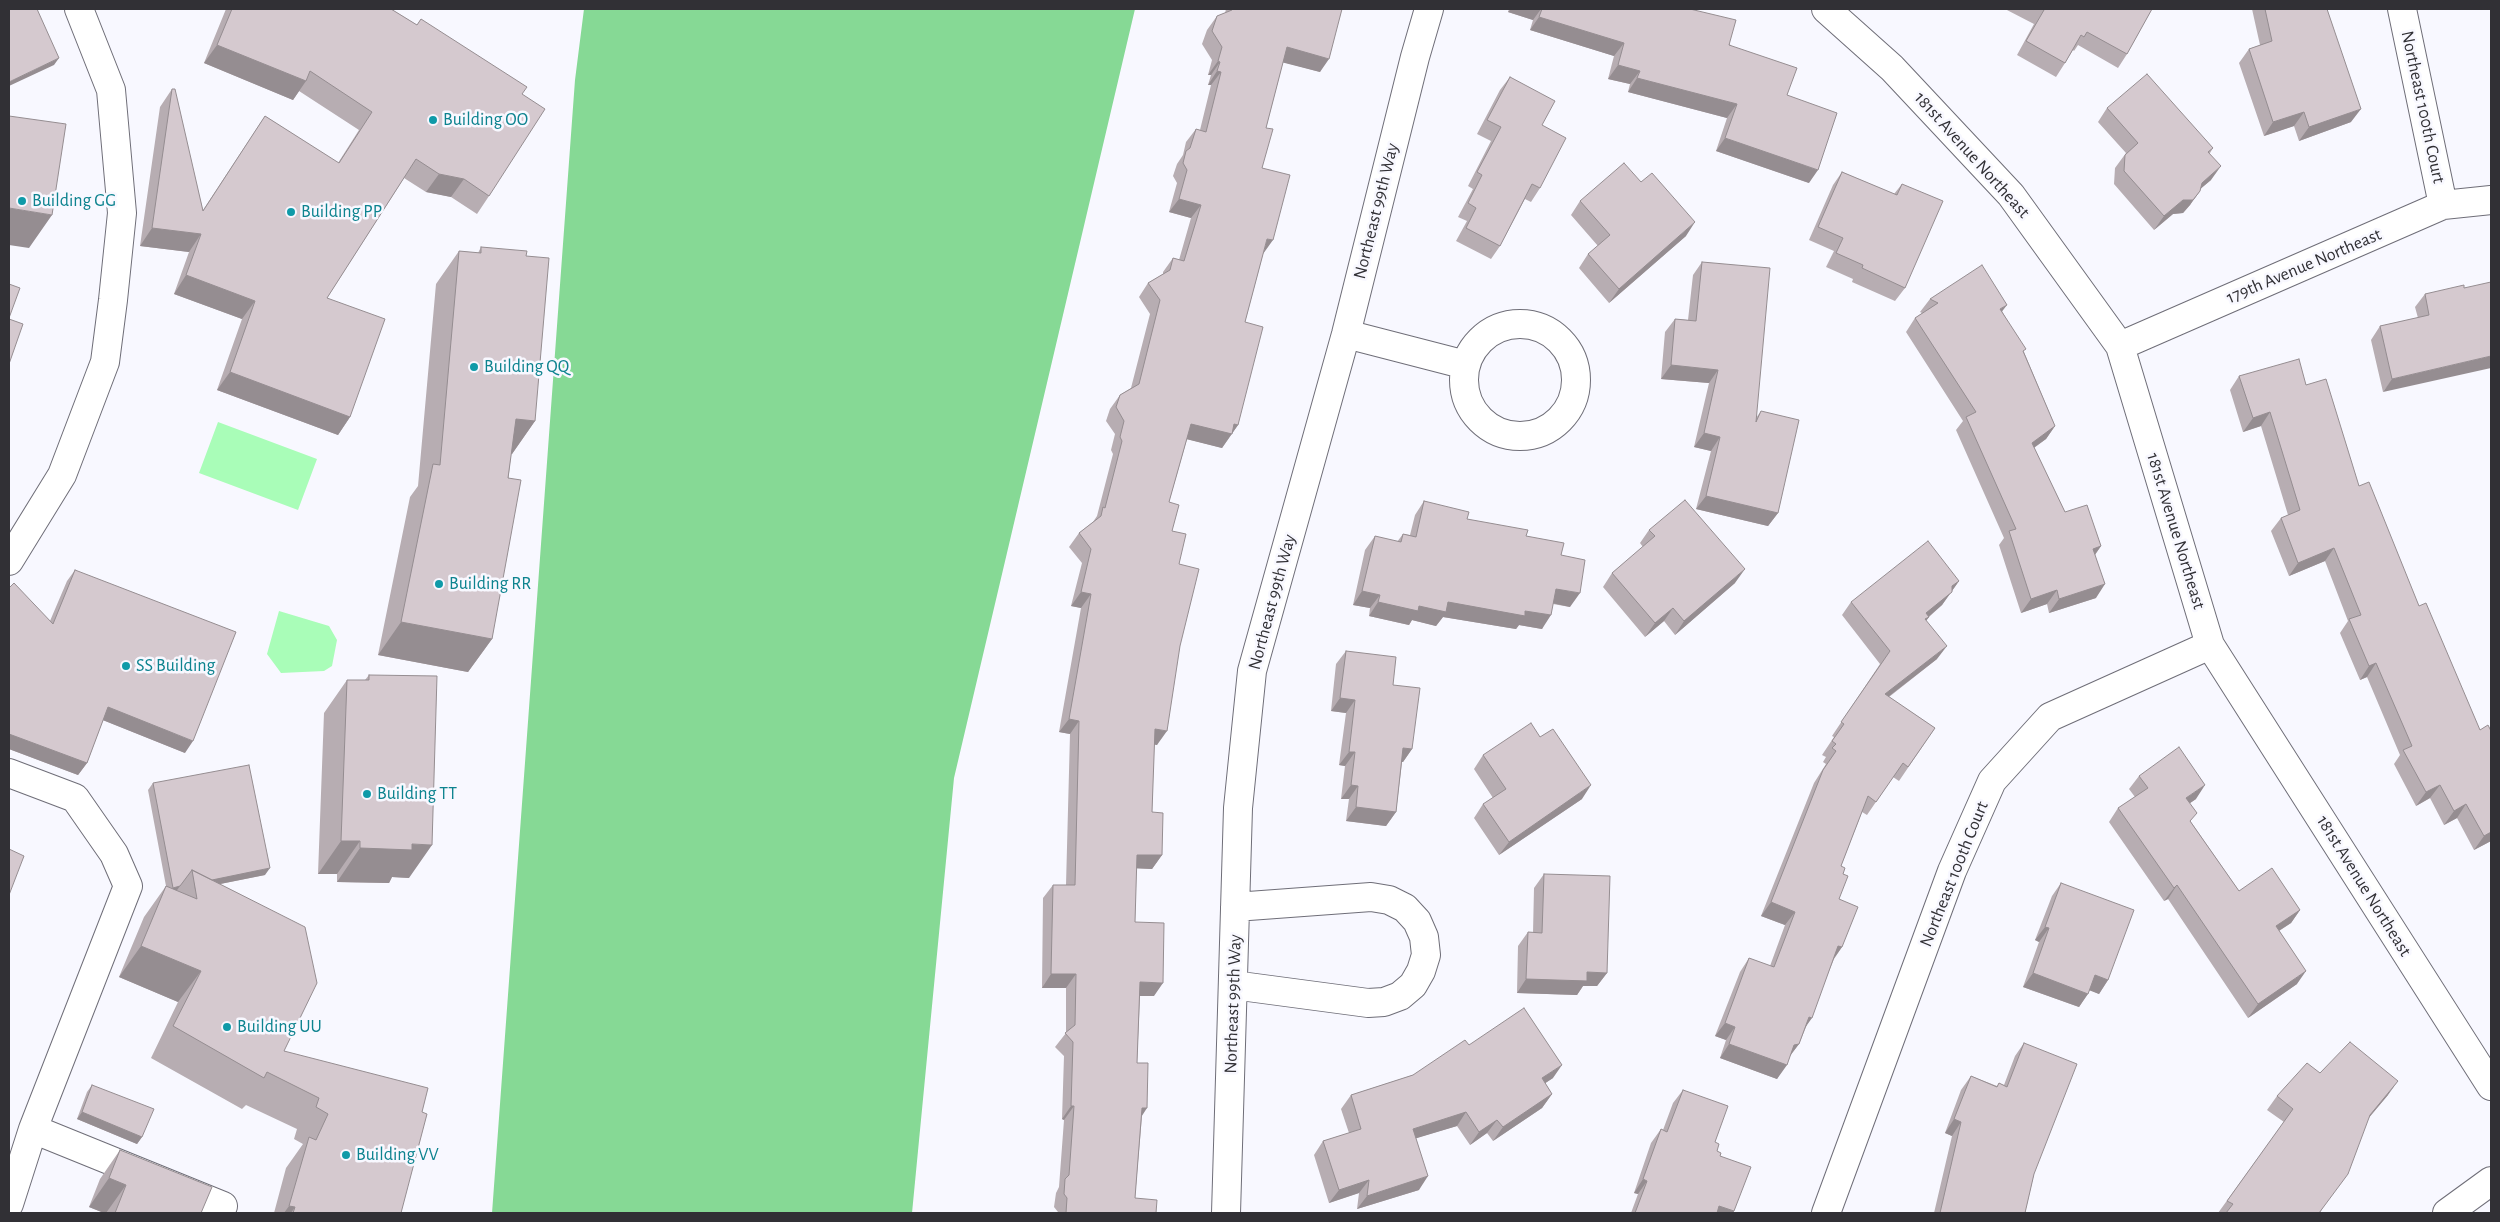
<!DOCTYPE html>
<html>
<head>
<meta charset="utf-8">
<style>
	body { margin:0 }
	#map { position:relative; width:2500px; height:1222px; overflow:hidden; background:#f8f8ff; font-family:"Alegreya Sans",sans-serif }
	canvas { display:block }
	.frame { position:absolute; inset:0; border:10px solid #313035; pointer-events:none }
</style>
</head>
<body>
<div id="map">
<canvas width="2500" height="1222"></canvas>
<div class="frame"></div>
</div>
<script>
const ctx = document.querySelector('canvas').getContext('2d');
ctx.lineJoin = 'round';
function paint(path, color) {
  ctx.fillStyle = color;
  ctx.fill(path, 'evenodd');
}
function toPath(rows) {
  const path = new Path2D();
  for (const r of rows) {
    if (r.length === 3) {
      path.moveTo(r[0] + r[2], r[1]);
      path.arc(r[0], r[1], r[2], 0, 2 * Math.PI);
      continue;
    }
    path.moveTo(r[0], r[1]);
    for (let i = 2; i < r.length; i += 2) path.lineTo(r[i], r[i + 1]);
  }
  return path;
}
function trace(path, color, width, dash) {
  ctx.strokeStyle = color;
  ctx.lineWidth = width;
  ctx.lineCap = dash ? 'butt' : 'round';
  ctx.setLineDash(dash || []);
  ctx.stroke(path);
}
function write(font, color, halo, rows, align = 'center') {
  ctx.font = font + ' "Alegreya Sans",sans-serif';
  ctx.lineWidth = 5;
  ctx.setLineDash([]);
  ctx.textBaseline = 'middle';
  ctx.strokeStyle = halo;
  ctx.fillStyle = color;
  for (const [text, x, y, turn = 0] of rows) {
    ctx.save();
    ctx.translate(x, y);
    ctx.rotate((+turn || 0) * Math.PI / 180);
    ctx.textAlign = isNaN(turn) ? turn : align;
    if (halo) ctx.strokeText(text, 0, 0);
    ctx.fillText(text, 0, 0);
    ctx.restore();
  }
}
paint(toPath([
	[218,422,317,459,298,510,199,473],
	[279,611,329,626,337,640,332,666,324,671,281,673,267,654]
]), '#a9fdb8');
paint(toPath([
	[584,9,1135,9,954,778,912,1213,492,1213,575,80]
]), '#86d995');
const minor = toPath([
	[1826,9,1892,68,2011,195,2120,346,2210,645,2491,1086],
	[2402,9,2443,205],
	[1520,380,56],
	[1346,334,1466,365],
	[2120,346,2443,205,2491,200],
	[9,561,62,475,105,362,113,300,122,213,111,90,79,9],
	[9,773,75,798,114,854,128,886,33,1129,9,1204],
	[1233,985,1368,1003,1384,1002,1400,996,1413,985,1421,971,1426,955,1424,937,1417,921,1405,908,1389,900,1371,897,1235,907],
	[33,1129,223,1206],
	[1226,1213,1238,808,1252,671,1346,334,1415,57,1429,9],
	[1826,1213,1952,871,1992,781,2050,717,2210,645],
	[2447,1213,2491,1181]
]);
trace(minor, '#6f6e78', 30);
trace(minor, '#fff', 28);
paint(toPath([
	[226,9,391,9,417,25,421,19,522,94,489,196,477,214,451,197,426,192,404,178,327,298,350,417,338,435,217,390,242,319,174,294,189,252,140,246,160,107,172,89,203,210,265,116,338,163,359,130,299,91,293,100,204,63],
	[1226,9,1342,9,1320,72,1283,62,1266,128,1262,168,1263,254,1245,322,1238,425,1222,448,1187,439,1169,502,1172,531,1179,564,1180,646,1157,745,1154,744,1152,812,1162,855,1152,869,1136,868,1135,922,1154,996,1140,996,1137,1063,1142,1116,1135,1198,1156,1213,1057,1213,1058,1212,1054,1207,1056,1193,1059,1187,1064,1120,1062,1119,1064,1056,1055,1047,1066,1033,1066,988,1042,988,1043,898,1053,885,1066,885,1070,734,1059,732,1081,608,1071,606,1082,563,1069,547,1079,533,1093,522,1097,516,1113,454,1111,450,1115,434,1106,421,1110,409,1120,395,1131,388,1150,314,1139,297,1148,283,1163,274,1163,272,1173,258,1179,260,1191,218,1169,212,1177,183,1173,176,1177,164,1183,155,1186,142,1196,129,1200,130,1211,85,1208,85,1211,75,1208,75,1212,60,1202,44,1207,30,1217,16,1225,13],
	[1509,9,1690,9,1787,95,1809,183,1716,151,1727,118,1628,92,1630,84,1608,79,1614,56,1530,30,1533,20,1508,12],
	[2005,9,2152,9,2127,54,2118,68,2078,45,2074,51,2073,50,2065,63,2056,77,2017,55,2034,24],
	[2252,9,2327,9,2351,122,2299,141,2294,126,2264,136,2239,63,2249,49,2260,45],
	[1510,77,1542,125,1540,188,1531,202,1525,199,1500,246,1491,259,1456,241,1467,221,1458,217,1473,189,1468,186,1491,141,1477,134,1500,90],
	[2107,108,2213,148,2210,153,2211,180,2200,189,2190,205,2183,213,2173,214,2154,230,2114,184,2115,168,2126,153,2098,122],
	[1842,172,1894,194,1902,184,1905,288,1895,301,1852,282,1853,279,1826,267,1834,251,1809,240,1833,185],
	[1580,201,1686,236,1609,303,1579,268,1588,254,1598,246,1571,215],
	[481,247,526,256,535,421,512,454,511,454,492,639,468,672,378,655,410,497,418,486,436,284,459,251,478,253],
	[1702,262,1756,418,1761,411,1778,513,1768,526,1696,509,1711,451,1694,447,1709,383,1661,379,1665,332,1675,319,1688,320,1693,275],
	[2464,288,2383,392,2371,340,2380,326,2418,318,2415,307,2425,294],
	[1930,299,2002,311,2024,352,2055,426,2046,439,2034,448,2065,512,2101,546,2095,555,2096,598,2049,613,2047,604,2021,613,1999,545,2004,538,1956,430,1963,421,1906,332,1915,318,1922,313,1920,312],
	[2239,376,2306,385,2359,486,2491,841,2474,850,2457,818,2444,825,2430,798,2416,806,2394,764,2400,755,2367,677,2360,680,2340,633,2348,621,2325,561,2289,576,2271,531,2281,518,2288,515,2261,426,2243,432,2230,390],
	[1424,501,1467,519,1526,536,1561,555,1570,607,1553,604,1542,629,1519,625,1516,629,1443,617,1436,626,1412,620,1409,625,1369,616,1370,608,1353,605,1365,550,1375,536,1397,542,1403,534,1410,535,1415,515],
	[1649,530,1735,583,1675,635,1664,621,1645,637,1603,587,1612,573,1643,547,1640,543],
	[75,570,185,753,103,720,87,763,78,775,9,749,9,588,50,621,67,581],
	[1959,581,1942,605,1929,617,1926,621,1937,659,1889,697,1935,728,1899,781,1893,777,1867,815,1862,812,1841,866,1843,874,1839,899,1842,947,1834,959,1799,1044,1790,1056,1777,1079,1720,1058,1726,1040,1715,1036,1740,972,1749,958,1770,966,1785,925,1761,916,1814,783,1826,764,1823,762,1826,757,1822,755,1834,737,1832,736,1880,664,1842,615,1851,602],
	[1346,651,1393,685,1412,749,1403,762,1402,762,1396,812,1386,826,1346,821,1349,799,1341,799,1345,766,1339,765,1346,713,1331,711,1336,664],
	[369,675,409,878,392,877,389,883,337,882,337,874,318,874,324,713,347,680,365,680],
	[1540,737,1582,799,1499,855,1474,818,1483,804,1493,798,1474,769,1483,755],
	[2139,776,2196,799,2190,803,2191,822,2239,891,2300,910,2291,923,2279,931,2297,984,2248,1018,2168,899,2164,901,2109,822,2118,808,2135,797,2129,789],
	[153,783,265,875,220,884,284,1051,422,1112,401,1213,274,1213,286,1168,303,1144,294,1139,297,1129,246,1105,242,1109,151,1058,178,1002,119,977,144,917,166,886,148,790],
	[1544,874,1607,973,1597,986,1583,986,1577,995,1517,993,1518,946,1528,932,1533,933,1534,888],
	[2061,883,2108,980,2099,994,2090,990,2079,1007,2023,987,2039,942,2035,940,2052,896],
	[2024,1043,2034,1174,2025,1213,1934,1213,1952,1136,1945,1133,1961,1090,1971,1076,1997,1086,1999,1083,2004,1085,2015,1056],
	[1469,1045,1553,1078,1545,1083,1552,1094,1542,1108,1493,1141,1487,1133,1470,1145,1457,1126,1416,1138,1419,1190,1357,1209,1359,1193,1329,1203,1314,1155,1323,1141,1349,1133,1341,1109,1351,1095,1413,1075],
	[2320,1073,2388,1095,2368,1119,2320,1213,2218,1213,2284,1122,2267,1110,2277,1096],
	[92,1085,142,1137,137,1144,77,1119,87,1092],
	[1683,1090,1715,1142,1717,1151,1720,1156,1734,1211,1733,1213,1631,1213,1638,1194,1634,1193,1651,1143,1661,1129,1663,1130,1673,1103],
	[120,1150,201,1213,104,1213,89,1207,100,1179]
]), '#b7adb2');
paint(toPath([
	[1511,9,1541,9,1533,20,1508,12],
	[1539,17,1624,43,1614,56,1530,30],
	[217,45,306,81,293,100,204,63],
	[1287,47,1329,59,1320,72,1277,61],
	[59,58,54,65,9,86,9,82],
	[1218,61,1220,62,1211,75,1208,75],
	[1618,65,1640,71,1630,84,1608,79],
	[1217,71,1221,72,1211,85,1208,85],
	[1637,78,1737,104,1727,118,1628,92],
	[2361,109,2351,122,2299,141,2309,127],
	[2304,112,2294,126,2264,136,2273,122],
	[1725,138,1818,170,1809,183,1716,151],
	[2221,166,2211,180,2192,196,2202,183],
	[439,174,464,179,451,197,426,192],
	[2200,191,2190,205,2183,213,2173,214,2154,230,2164,216,2183,200],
	[1179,199,1201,205,1191,218,1169,212],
	[9,208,52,215,29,248,9,245],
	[1695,222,1686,236,1609,303,1619,289],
	[152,228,201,234,189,252,140,246],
	[1267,239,1273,240,1263,254],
	[186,275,255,301,242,319,174,294],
	[2007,305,1997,318,2000,309],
	[2491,356,2491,368,2383,392,2392,379],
	[1671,365,1718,370,1709,383,1661,379],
	[230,372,350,417,338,435,217,390],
	[2270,412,2261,426,2243,432,2253,418],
	[516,419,535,421,512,454,492,452],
	[1191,424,1234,424,1238,425,1222,448,1182,438],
	[2055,426,2046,439,2022,456,2032,443],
	[1704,433,1720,437,1711,451,1694,447],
	[1706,496,1778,513,1768,526,1696,509],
	[2101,546,2091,560,2093,549],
	[2334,548,2325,561,2289,576,2298,563],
	[1745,569,1735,583,1675,635,1684,621],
	[1959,581,1942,605,1927,618,1929,617,1919,630,1926,613,1952,586],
	[2105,584,2096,598,2049,613,2059,599],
	[1556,589,1580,593,1570,607,1547,602],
	[2057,590,2047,604,2021,613,2031,599],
	[1362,591,1380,595,1370,608,1353,605],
	[1081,592,1091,594,1081,608,1071,606],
	[1378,602,1419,606,1448,602,1525,611,1551,615,1542,629,1519,625,1516,629,1443,617,1436,626,1412,620,1409,625,1369,616],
	[1673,608,1664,621,1645,637,1655,623],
	[401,622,492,639,468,672,378,655],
	[1947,646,1937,659,1875,707,1885,694],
	[2376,663,2367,677,2360,680,2369,666],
	[1340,698,1355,700,1346,713,1331,711],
	[108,707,193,741,185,753,100,719],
	[1069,719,1079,721,1070,734,1059,732],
	[1155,729,1167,731,1157,745,1145,743],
	[9,734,87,763,78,775,9,749],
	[1403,748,1412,749,1403,762,1394,761],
	[1349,752,1355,752,1345,766,1339,765],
	[1351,785,1358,786,1349,799,1341,799],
	[1591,785,1582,799,1499,855,1509,842],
	[2205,785,2196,799,2177,812,2186,798],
	[2440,785,2430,798,2416,806,2426,792],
	[2466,804,2457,818,2444,825,2454,811],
	[1356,807,1396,812,1386,826,1346,821],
	[2491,832,2491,841,2474,850,2484,836],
	[341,841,360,841,337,874,318,874],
	[412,844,432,845,409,878,392,877,389,883,337,882,360,848],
	[1137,855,1162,855,1152,869,1127,868],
	[270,868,265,875,195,889,194,883],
	[2177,885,2168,899,2164,901,2174,888],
	[180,886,175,893,168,894,173,888],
	[1771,902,1795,912,1785,925,1761,916],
	[2300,910,2291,923,2266,939,2276,926],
	[2045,927,2049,928,2039,942,2035,940],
	[141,946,201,971,178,1002,119,977],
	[1838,946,1842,947,1832,961],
	[2306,971,2297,984,2248,1018,2258,1004],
	[1587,972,1607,973,1597,986,1583,986,1577,995,1517,993,1526,979],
	[2033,973,2088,994,2079,1007,2023,987],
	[1051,974,1076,974,1066,988,1042,988],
	[2095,975,2108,980,2099,994,2086,989],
	[1140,982,1163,983,1154,996,1131,996],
	[1809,1017,1812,1018,1802,1032],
	[1725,1023,1735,1027,1726,1040,1715,1036],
	[1729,1044,1787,1065,1777,1079,1720,1058],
	[1799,1044,1789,1057,1794,1045],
	[1562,1065,1553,1078,1532,1092,1542,1078],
	[2398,1081,2388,1095,2360,1128,2370,1115],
	[1552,1094,1542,1108,1493,1141,1503,1127],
	[1071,1106,1074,1106,1064,1120,1062,1119],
	[1142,1108,1147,1108,1138,1122],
	[82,1112,142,1137,137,1144,77,1119],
	[1466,1112,1457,1126,1404,1142,1413,1129],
	[1954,1119,1961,1122,1952,1136,1945,1133],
	[1497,1120,1487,1133,1470,1145,1479,1132],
	[1428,1176,1419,1190,1357,1209,1367,1196],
	[109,1178,126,1185,106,1213,104,1213,89,1207],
	[1643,1179,1647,1181,1638,1194,1634,1193],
	[1369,1180,1359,1193,1329,1203,1339,1190],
	[289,1206,295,1207,291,1213,284,1213],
	[1719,1206,1734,1211,1733,1213,1714,1213]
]), '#958d91');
const building = toPath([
	[9,9,37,9,59,58,9,82,9,9],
	[232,9,391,9,417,25,421,19,527,87,522,94,545,109,489,196,464,179,439,174,416,159,327,298,385,319,350,417,230,372,255,301,186,275,201,234,152,228,172,89,175,89,203,211,265,116,339,163,372,112,310,71,306,81,217,45,232,9],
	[1232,9,1342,9,1329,59,1287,47,1266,128,1273,129,1262,168,1290,175,1273,240,1267,239,1245,322,1263,327,1238,425,1234,424,1232,434,1191,424,1169,502,1179,505,1172,531,1186,534,1179,564,1199,569,1180,646,1167,731,1155,729,1152,812,1163,813,1162,855,1137,855,1135,922,1164,923,1163,983,1140,982,1137,1063,1148,1063,1147,1108,1142,1108,1135,1198,1157,1200,1156,1213,1066,1213,1067,1198,1064,1194,1065,1179,1069,1175,1074,1106,1071,1106,1073,1042,1065,1033,1075,1025,1076,974,1051,974,1053,885,1075,885,1079,721,1069,719,1091,594,1081,592,1091,549,1079,533,1101,516,1103,507,1105,508,1122,441,1120,437,1124,421,1116,407,1120,395,1139,384,1160,300,1148,283,1170,270,1173,258,1184,261,1201,205,1179,199,1187,170,1183,163,1186,151,1190,148,1196,129,1206,132,1221,72,1217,71,1220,62,1218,61,1222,47,1212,31,1217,16,1232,10,1232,9],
	[1542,9,1690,9,1736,20,1729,45,1797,68,1787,95,1837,113,1818,170,1725,138,1737,104,1637,78,1640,71,1618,65,1624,43,1539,17,1542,9],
	[2041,9,2152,9,2127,54,2087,32,2084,37,2081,35,2065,63,2026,41,2044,10,2041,9],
	[2265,9,2327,9,2361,109,2309,127,2304,112,2273,122,2249,49,2272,41,2265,9],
	[2147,74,2213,148,2208,152,2221,166,2202,183,2200,191,2193,200,2183,200,2164,216,2124,171,2125,155,2138,143,2107,108,2147,74],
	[1510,77,1555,101,1542,125,1566,138,1540,188,1532,184,1500,246,1466,228,1476,208,1468,203,1482,175,1477,172,1501,127,1487,120,1510,77],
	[9,116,66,124,52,215,9,208,9,116],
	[1624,163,1641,182,1652,173,1695,222,1619,289,1588,254,1610,235,1580,201,1624,163],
	[1842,172,1897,195,1902,184,1943,201,1905,288,1862,268,1863,265,1836,253,1843,238,1818,227,1842,172],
	[481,247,527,251,526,256,549,258,535,421,516,419,508,478,521,480,492,639,401,622,433,464,440,465,459,251,481,253,481,247],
	[1702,262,1770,268,1756,422,1761,411,1799,420,1778,513,1706,496,1720,437,1704,433,1718,370,1671,365,1675,319,1696,321,1702,262],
	[1982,265,2007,305,2000,309,2026,349,2023,351,2055,426,2032,443,2065,512,2087,505,2101,546,2093,549,2105,584,2059,599,2057,590,2031,599,2009,531,2016,529,1966,417,1976,412,1915,318,1938,303,1930,299,1982,265],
	[2491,282,2491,356,2392,379,2380,326,2429,315,2425,294,2464,285,2464,288,2491,282],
	[9,284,20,288,9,318,9,284],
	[9,319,23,324,9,364,9,319],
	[2299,359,2306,385,2326,379,2359,486,2369,482,2419,606,2426,603,2480,730,2488,725,2491,731,2491,832,2484,836,2466,804,2454,811,2440,785,2426,792,2403,750,2412,746,2376,663,2369,666,2349,619,2361,615,2334,548,2298,563,2281,518,2300,510,2270,412,2253,418,2239,376,2299,359],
	[1685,500,1745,569,1684,621,1673,608,1655,623,1612,573,1655,536,1649,530,1685,500],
	[1424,501,1469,512,1467,519,1528,530,1526,536,1564,543,1561,555,1585,560,1580,593,1556,589,1551,615,1525,611,1525,616,1448,602,1446,612,1419,606,1418,611,1378,602,1380,595,1362,591,1375,536,1401,542,1403,534,1416,537,1424,501],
	[1928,541,1959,581,1952,586,1952,592,1926,613,1929,617,1925,619,1947,646,1885,694,1935,728,1908,767,1903,763,1876,802,1868,796,1841,866,1845,868,1843,874,1848,876,1839,899,1858,907,1842,947,1838,946,1812,1018,1809,1017,1799,1044,1794,1045,1787,1065,1729,1044,1735,1027,1725,1023,1749,958,1774,967,1795,912,1771,902,1823,770,1836,751,1832,748,1836,744,1832,741,1844,724,1841,722,1890,651,1851,602,1928,541],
	[75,570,236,632,193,741,108,707,87,763,9,734,9,588,14,583,53,624,75,570],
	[1346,651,1396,657,1393,685,1420,688,1412,749,1403,748,1396,812,1356,807,1358,786,1351,785,1355,752,1349,752,1355,700,1340,698,1346,651],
	[369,675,437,676,432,845,412,844,412,850,360,848,360,841,341,841,347,680,369,680,369,675],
	[1531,723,1540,737,1553,729,1591,785,1509,842,1483,804,1506,789,1483,755,1531,723],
	[2179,747,2205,785,2186,798,2197,813,2190,821,2239,891,2272,868,2300,910,2276,926,2306,971,2258,1004,2177,885,2174,888,2118,808,2148,788,2139,776,2179,747],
	[249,765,270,868,212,880,192,870,180,886,173,888,153,783,249,765],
	[9,849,24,856,9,895,9,849],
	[192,870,305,927,317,983,284,1051,428,1088,422,1112,427,1114,401,1213,293,1213,295,1207,289,1206,309,1137,316,1140,328,1114,316,1107,319,1098,267,1072,264,1078,173,1026,201,971,141,946,166,886,197,899,192,870],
	[1544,874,1610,876,1607,973,1587,972,1587,981,1526,979,1528,932,1542,933,1544,874],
	[2061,883,2134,910,2108,980,2095,975,2088,994,2033,973,2049,928,2045,927,2061,883],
	[1524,1008,1562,1065,1542,1078,1552,1094,1503,1127,1497,1120,1479,1132,1466,1112,1413,1129,1428,1176,1367,1196,1369,1180,1339,1190,1323,1141,1361,1129,1351,1095,1413,1075,1465,1040,1469,1045,1524,1008],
	[2350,1042,2398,1081,2370,1115,2348,1174,2319,1213,2226,1213,2233,1204,2227,1201,2293,1109,2277,1096,2307,1063,2320,1073,2350,1042],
	[2024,1043,2077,1064,2034,1174,2025,1213,1940,1213,1961,1122,1954,1119,1971,1076,1997,1087,1999,1083,2007,1087,2024,1043],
	[92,1085,154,1109,142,1137,82,1112,92,1085],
	[1683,1090,1728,1106,1715,1142,1719,1144,1717,1151,1721,1153,1720,1156,1751,1167,1734,1211,1719,1206,1717,1213,1635,1213,1647,1181,1643,1179,1661,1129,1667,1132,1683,1090],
	[120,1150,212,1187,201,1213,115,1213,126,1185,109,1178,120,1150]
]);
paint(building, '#d5c9cf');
trace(building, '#958d91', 1);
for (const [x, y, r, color] of [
	[433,120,5,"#0f9aa8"],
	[22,201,5,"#0f9aa8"],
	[291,212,5,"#0f9aa8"],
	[474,367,5,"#0f9aa8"],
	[439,584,5,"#0f9aa8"],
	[126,666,5,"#0f9aa8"],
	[367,794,5,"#0f9aa8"],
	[227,1027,5,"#0f9aa8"],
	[346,1155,5,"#0f9aa8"]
]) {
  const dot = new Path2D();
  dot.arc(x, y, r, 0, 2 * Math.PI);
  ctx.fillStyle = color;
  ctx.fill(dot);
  trace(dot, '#f8f8ff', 2);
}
write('18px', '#313035', '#f8f8ff', [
	["Northeast 100th Court",2423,107,78],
	["181st Avenue Northeast",1972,155,48],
	["Northeast 99th Way",1376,211,-76],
	["179th Avenue Northeast",2304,266,-23],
	["181st Avenue Northeast",2176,531,73],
	["Northeast 99th Way",1272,602,-75],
	["Northeast 100th Court",1954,874,-68],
	["181st Avenue Northeast",2364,886,58],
	["Northeast 99th Way",1233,1004,-88]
]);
write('18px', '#0d838f', '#f8f8ff', [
	["Building OO",443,120],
	["Building GG",32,201],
	["Building PP",301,212],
	["Building QQ",484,367],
	["Building RR",449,584],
	["SS Building",136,666],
	["Building TT",377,794],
	["Building UU",237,1027],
	["Building VV",356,1155]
], 'left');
</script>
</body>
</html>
